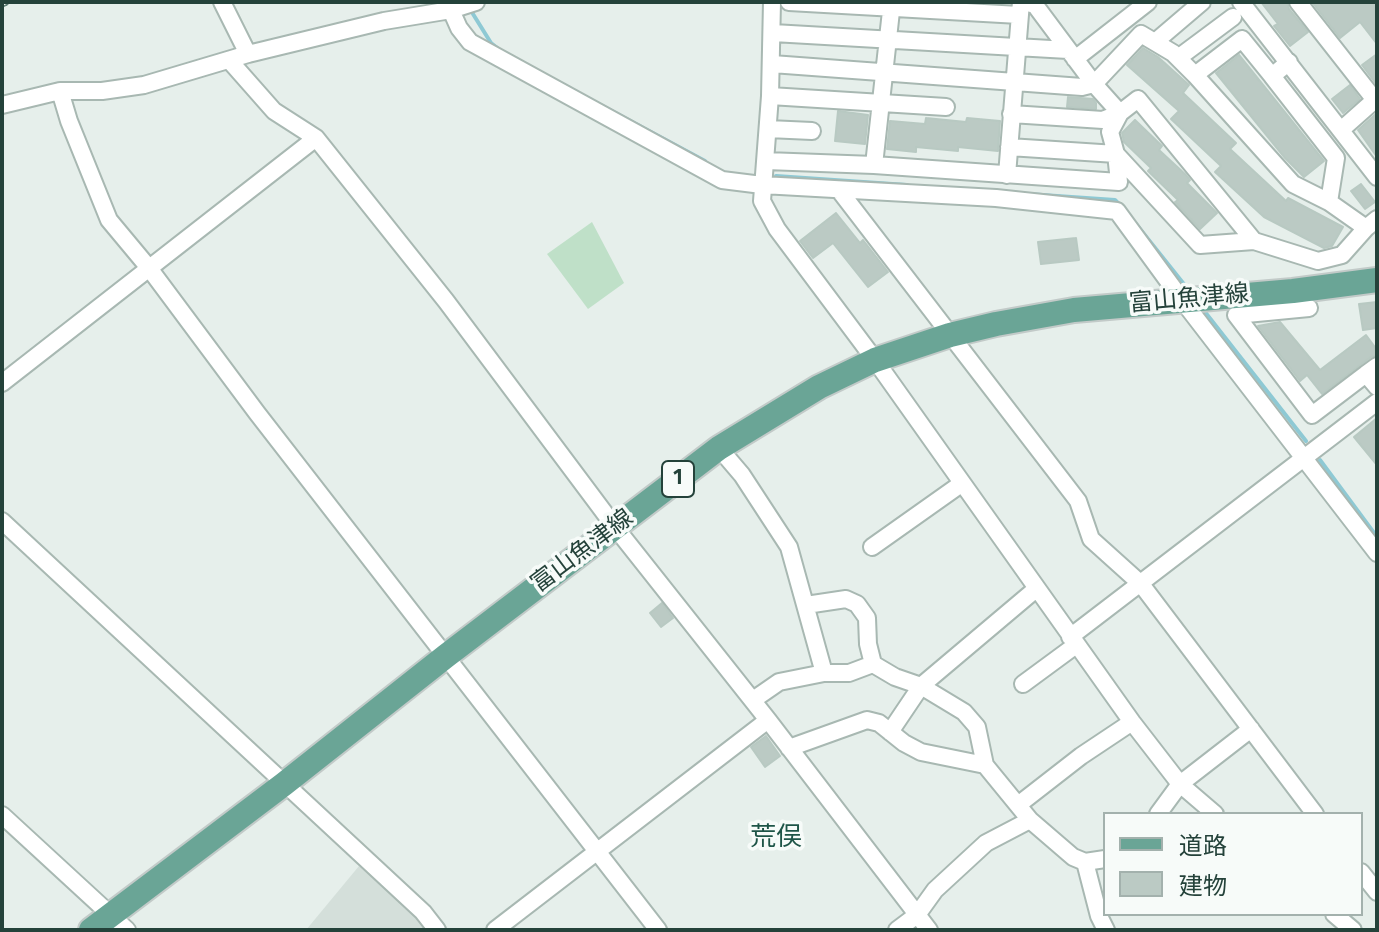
<!DOCTYPE html>
<html>
<head>
<meta charset="utf-8">
<style>
	body { margin:0 }
	#map { position:relative; width:1379px; height:932px; overflow:hidden; background:#e6efeb; font-family:"Titillium Web","Noto Sans JP",sans-serif }
	canvas { display:block }
	.frame { position:absolute; inset:0; border:4px solid #24423a; pointer-events:none }
	.legend { position:absolute; left:1103px; top:812px; width:260px; height:104px; box-sizing:border-box; background:#f7fbf9; border:2px solid #a3b1ad; margin:0; padding:10px 14px; list-style:none; font-size:24px; color:#24423a }
	.legend li { display:flex; align-items:center; gap:16px; height:40px }
	.legend b { width:40px; border:2px solid #a3b1ad }
</style>
</head>
<body>
<div id="map">
<canvas width="1379" height="932"></canvas>
<div class="frame"></div>
<ul class="legend">
<li><b style="height:10px;background:#6aa596"></b>道路</li>
<li><b style="height:22px;background:#bbcac4"></b>建物</li>
</ul>
</div>
<script>
const ctx = document.querySelector('canvas').getContext('2d');
ctx.lineJoin = 'round';
function paint(path, color) {
  ctx.fillStyle = color;
  ctx.fill(path, 'evenodd');
}
function toPath(rows) {
  const path = new Path2D();
  for (const r of rows) {
    path.moveTo(r[0], r[1]);
    for (let i = 2; i < r.length; i += 2) path.lineTo(r[i], r[i + 1]);
  }
  return path;
}
function trace(path, color, width, dash) {
  ctx.strokeStyle = color;
  ctx.lineWidth = width;
  ctx.lineCap = dash ? 'butt' : 'round';
  ctx.setLineDash(dash || []);
  ctx.stroke(path);
}
function write(font, color, halo, rows, align = 'center') {
  ctx.font = font + ' "Titillium Web","Noto Sans JP",sans-serif';
  ctx.lineWidth = 7;
  ctx.setLineDash([]);
  ctx.textBaseline = 'middle';
  ctx.strokeStyle = halo;
  ctx.fillStyle = color;
  for (const [text, x, y, turn = 0] of rows) {
    ctx.save();
    ctx.translate(x, y);
    ctx.rotate((+turn || 0) * Math.PI / 180);
    ctx.textAlign = isNaN(turn) ? turn : align;
    if (halo) ctx.strokeText(text, 0, 0);
    ctx.fillText(text, 0, 0);
    ctx.restore();
  }
}
paint(toPath([
	[359,866,419,917,429,930,306,930]
]), '#d4dfda');
paint(toPath([
	[592,222,624,283,588,309,547,254]
]), '#bfe0c8');
trace(toPath([
	[473,14,491,43,501,51],
	[526,65,705,161],
	[776,176,907,185],
	[1028,194,1115,200,1120,205],
	[1136,224,1187,288],
	[1205,312,1306,441],
	[1320,460,1377,537]
]), '#8ec9d4', 4);
const building = toPath([
	[1261,2,1287,2,1289,9,1308,32,1290,46,1274,26,1278,24,1261,2],
	[1312,2,1377,2,1377,44,1360,22,1340,38,1312,2],
	[1143,48,1158,57,1189,85,1183,93,1236,143,1230,149,1286,201,1288,198,1343,227,1332,246,1324,248,1264,217,1215,172,1221,166,1171,119,1179,111,1127,65,1143,48],
	[1377,54,1377,85,1362,65,1377,54],
	[1239,55,1324,161,1304,177,1285,158,1216,73,1239,55],
	[1350,85,1360,99,1343,113,1332,99,1350,85],
	[1068,97,1093,99,1096,103,1096,109,1067,107,1068,97],
	[838,111,868,115,865,144,835,141,838,111],
	[1377,113,1377,157,1358,130,1377,113],
	[926,118,966,122,967,118,1000,121,998,151,958,147,958,151,916,147,916,152,887,149,890,121,925,124,926,118],
	[1135,120,1162,146,1159,150,1186,175,1190,180,1187,183,1217,213,1200,229,1175,202,1178,200,1148,171,1151,168,1124,142,1122,133,1135,120],
	[1361,184,1375,202,1365,209,1351,191,1361,184],
	[836,213,860,243,863,240,888,272,868,287,833,243,813,258,800,241,836,213],
	[1076,238,1079,260,1041,264,1038,242,1076,238],
	[1377,302,1377,328,1363,330,1359,304,1377,302],
	[1280,322,1320,370,1366,335,1377,350,1377,355,1371,357,1322,394,1307,375,1300,381,1258,326,1280,322],
	[1377,418,1377,465,1354,437,1377,418],
	[662,603,673,618,661,627,650,613,662,603],
	[766,736,780,756,765,767,751,747,766,736]
]);
paint(building, '#bbcac4');
trace(building, '#b8c9c2', 2);
const minor = toPath([
	[222,2,248,54],
	[772,2,770,96,762,201,777,229,875,360,1132,722,1180,784,1215,814],
	[789,2,1019,15],
	[1025,2,1035,5,1094,84,1120,113],
	[1241,2,1377,177],
	[1298,2,1375,100],
	[451,10,459,28,470,42,722,180,762,185,996,198,1117,211,1182,300,1377,553],
	[773,33,1068,50],
	[1155,42,1202,2],
	[1178,58,1233,17],
	[1075,59,1148,2],
	[229,60,274,111,316,138,446,301,615,527,768,720,929,930],
	[772,64,1082,87,1094,84,1141,34,1173,53,1195,75,1242,39,1272,76,1289,62],
	[1195,75,1293,184,1329,202],
	[1272,76,1336,158,1329,202,1366,228,1377,219],
	[60,91,69,121,109,220,149,268,257,413,658,930],
	[770,96,946,107],
	[2,105,60,91,102,91,144,85,248,54,384,21,451,10,476,2],
	[1011,114,1103,120,1120,113,1138,99,1254,241,1318,261,1342,255,1366,228],
	[768,129,812,131],
	[1341,130,1377,98],
	[1009,147,1116,154,1200,245,1254,241],
	[766,161,874,165,1119,182,1116,154,1110,132,1120,113],
	[874,165,892,2],
	[1007,175,1021,2],
	[839,190,1078,501,1091,539,1141,584,1315,814],
	[1309,308,1236,315,1312,415,1366,374],
	[1377,366,1366,374,1377,387],
	[2,383,316,138],
	[719,448,742,475,789,547,824,673],
	[2,521,423,912,437,930],
	[872,547,961,484],
	[806,605,846,599,857,604,867,618,868,644,873,664],
	[1070,637,1377,402],
	[1023,684,1076,645],
	[753,700,779,682,824,673,849,673,873,664,895,677,921,686,964,712,977,727,985,765],
	[890,732,921,686,1036,589],
	[789,748,867,720,879,723,904,743,921,752,985,765,1030,820,1073,857,1085,862,1105,859],
	[1018,805,1081,756,1132,722],
	[1158,814,1180,784,1251,729],
	[2,815,127,930],
	[1085,862,1099,916,1106,930],
	[1361,872,1377,892],
	[1334,914,1353,930],
	[495,930,768,720],
	[897,930,917,915,935,890,986,843,1030,820]
]);
const primary = toPath([
	[91,930,284,784,446,656,719,448,819,387,875,360,950,335,996,324,1074,310,1293,291,1377,280]
]);
trace(minor, '#a8b8b2', 20);
trace(primary, '#c2cac8', 28);
trace(minor, '#fff', 16);
trace(primary, '#6aa596', 24);
const rail = toPath([
	[2,4,6,2]
]);
trace(rail, '#5f7d75', 7);
trace(rail, '#f7fbf9', 4, [12]);
for (const [x, y, w] of [
	[678,479,32]
]) {
  const box = new Path2D();
  box.roundRect(x - w / 2, y - 18, w, 36, 6);
  ctx.fillStyle = '#f7fbf9';
  ctx.fill(box);
  trace(box, '#24423a', 2);
}
write('bold 22px', '#24423a', null, [
	["1",678,479]
]);
write('24px', '#24423a', '#f7fbf9', [
	["富山魚津線",1189,300,-5],
	["富山魚津線",583,552,-37]
]);
write('26px', '#1f5548', '#f7fbf9', [
	["荒俣",776,839]
]);
</script>
</body>
</html>
